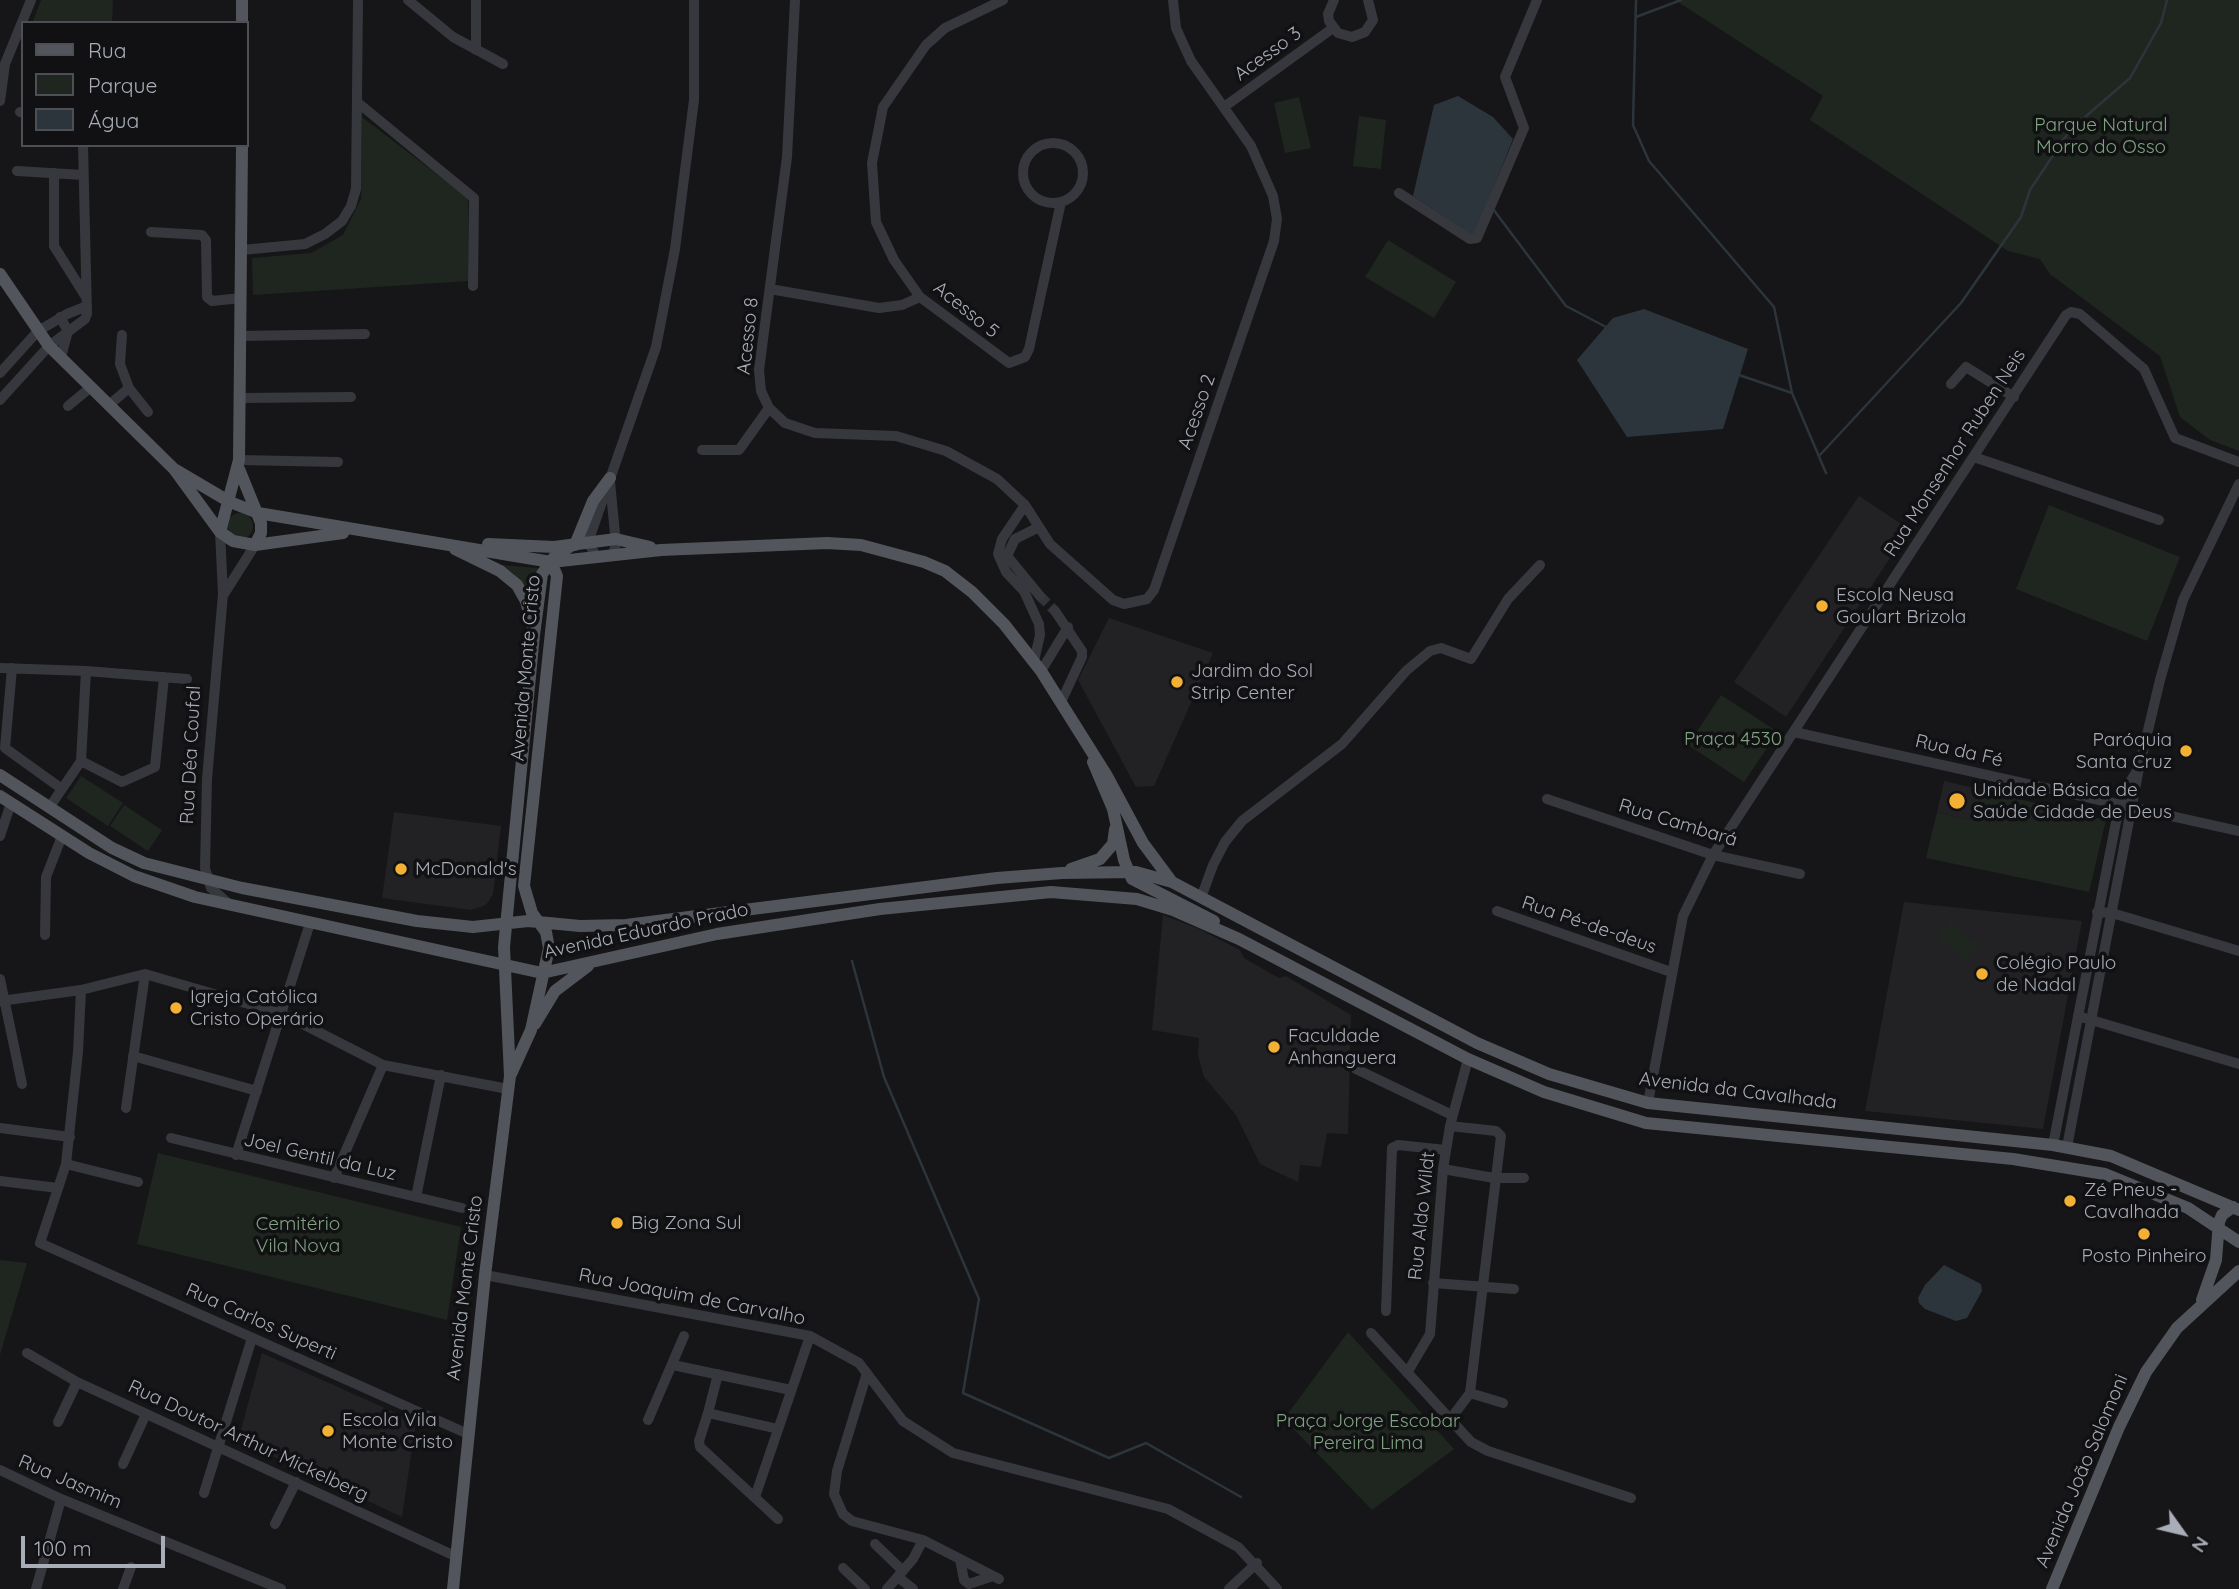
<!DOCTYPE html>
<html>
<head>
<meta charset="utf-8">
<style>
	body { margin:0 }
	#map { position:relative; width:2239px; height:1589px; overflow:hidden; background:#161618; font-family:Quicksand,sans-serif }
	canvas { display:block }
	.legend { position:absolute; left:21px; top:21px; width:228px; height:126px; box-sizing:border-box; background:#111113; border:2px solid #4d4f55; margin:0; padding:9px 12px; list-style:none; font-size:21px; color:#a8adb8 }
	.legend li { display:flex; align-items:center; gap:14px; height:35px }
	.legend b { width:35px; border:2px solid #4d4f55 }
	.north { position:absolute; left:2148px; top:1498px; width:70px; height:70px; -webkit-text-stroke:5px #111113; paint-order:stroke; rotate:124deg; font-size:19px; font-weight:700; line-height:28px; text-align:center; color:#a8adb8 }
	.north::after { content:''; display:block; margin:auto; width:24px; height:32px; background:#a8adb8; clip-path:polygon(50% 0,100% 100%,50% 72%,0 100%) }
	.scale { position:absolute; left:21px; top:1536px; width:144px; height:32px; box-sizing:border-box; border:4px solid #a8adb8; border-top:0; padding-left:9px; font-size:21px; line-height:24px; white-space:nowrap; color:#a8adb8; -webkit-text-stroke:5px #111113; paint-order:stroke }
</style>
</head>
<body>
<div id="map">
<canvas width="2239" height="1589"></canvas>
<ul class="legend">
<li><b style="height:9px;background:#53555c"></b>Rua</li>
<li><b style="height:19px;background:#1e261f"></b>Parque</li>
<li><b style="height:19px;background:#2c353c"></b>Água</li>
</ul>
<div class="north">N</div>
<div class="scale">100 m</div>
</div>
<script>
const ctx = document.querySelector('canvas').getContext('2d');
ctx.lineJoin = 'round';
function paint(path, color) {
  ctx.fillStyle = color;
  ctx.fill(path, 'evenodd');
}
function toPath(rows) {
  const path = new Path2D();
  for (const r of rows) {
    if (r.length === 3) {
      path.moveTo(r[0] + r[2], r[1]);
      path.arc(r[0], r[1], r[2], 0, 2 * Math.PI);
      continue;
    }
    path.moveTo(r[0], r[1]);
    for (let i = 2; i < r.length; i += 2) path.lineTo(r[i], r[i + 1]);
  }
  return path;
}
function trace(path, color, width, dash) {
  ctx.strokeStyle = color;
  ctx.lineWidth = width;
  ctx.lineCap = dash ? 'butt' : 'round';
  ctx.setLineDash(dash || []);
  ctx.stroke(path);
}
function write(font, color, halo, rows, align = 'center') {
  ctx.font = font + ' Quicksand,sans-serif';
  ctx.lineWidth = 7;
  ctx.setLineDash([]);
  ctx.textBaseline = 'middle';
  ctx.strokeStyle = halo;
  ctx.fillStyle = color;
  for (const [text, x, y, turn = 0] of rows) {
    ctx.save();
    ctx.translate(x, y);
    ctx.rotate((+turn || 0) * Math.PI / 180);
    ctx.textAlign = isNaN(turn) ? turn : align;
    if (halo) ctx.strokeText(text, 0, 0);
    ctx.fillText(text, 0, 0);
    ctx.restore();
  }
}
paint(toPath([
	[1859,496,1909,529,1786,717,1734,682],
	[1109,618,1213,653,1154,786,1136,787,1078,680],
	[1944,781,1978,789,1970,820,1937,812],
	[394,812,501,826,493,894,486,905,471,910,382,898],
	[1904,902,2082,921,2043,1129,1865,1111],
	[1163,915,1197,928,1240,950,1244,958,1279,978,1286,976,1351,1015,1348,1134,1327,1133,1321,1167,1300,1165,1298,1182,1260,1164,1236,1115,1204,1077,1198,1055,1199,1038,1152,1030],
	[262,1353,416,1422,402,1517,238,1440]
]), '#222225');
paint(toPath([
	[41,0,113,0,112,23,37,23,33,21],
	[1675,0,2239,0,2239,451,2210,440,2180,417,2160,356,2050,274,2040,259,2008,251,1810,120,1823,96],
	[1299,97,1311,148,1285,153,1274,103],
	[1359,116,1386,120,1381,169,1353,166],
	[362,117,468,198,469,281,253,295,252,258,311,253,343,235,361,199],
	[1388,240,1456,282,1434,318,1365,277],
	[2049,505,2180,557,2147,641,2016,589],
	[240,526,13],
	[500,565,538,568,534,603,514,574],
	[1721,695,1778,732,1744,782,1688,745],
	[81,776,123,803,108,826,66,798],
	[1978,789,2106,820,2089,892,1926,858,1937,812,1970,820],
	[124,805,162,830,148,851,110,826],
	[1950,921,1979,946,1965,961,1937,937],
	[158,1153,461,1227,447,1320,137,1244],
	[0,1260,27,1263,0,1355],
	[1348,1332,1454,1449,1372,1510,1284,1419]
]), '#1e261f');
paint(toPath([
	[1458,96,1493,117,1513,139,1474,236,1413,196,1434,105],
	[1644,309,1748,349,1723,429,1627,437,1577,360,1613,318],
	[1944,1265,1981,1284,1982,1291,1967,1318,1956,1321,1925,1309,1919,1303,1918,1298,1925,1285]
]), '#2c353c');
trace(toPath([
	[1636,0,1633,125,1649,161,1774,307,1792,393,1826,473],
	[1636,17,1681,0],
	[1493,209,1566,306,1608,328],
	[1739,375,1792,393],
	[1819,456,1961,303,2021,217,2030,190,2070,130,2130,78,2161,23,2167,0],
	[852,961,884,1077,979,1299,963,1393,1109,1458,1146,1443,1241,1497]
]), '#2c353c', 2.5);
trace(toPath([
	[1040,596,1055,611]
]), '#333438', 10, [10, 5]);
trace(toPath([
	[408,0,453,37,503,64],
	[476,0,476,50],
	[795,0,787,157,759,370,761,391,769,408,785,423,815,433,896,436,946,451,997,479,1025,505,1050,544,1113,600,1124,604,1147,599,1154,590,1274,241,1277,219,1273,196,1251,146,1191,61,1176,28,1173,0],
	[1003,0,945,28,926,45,883,107,872,163,876,222,894,260,920,297,1009,363,1025,357,1029,349,1061,202],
	[1334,0,1328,14,1329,21,1338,33,1352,37,1365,32,1373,20,1368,0],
	[0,101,5,64,31,0],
	[357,102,474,198,473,286],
	[1224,107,1333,28],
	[20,112,23,113],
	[1053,173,30],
	[17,171,83,175],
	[54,173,54,246,86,297],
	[1399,193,1470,239,1477,238,1524,128,1505,77,1537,0],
	[151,232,202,235,206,240,207,297,212,301,241,298],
	[242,250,305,244,325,234,342,221,351,206,356,189,358,0],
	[770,289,879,308,902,305,920,297],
	[60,317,68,331,61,357],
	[122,335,120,364,129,388,148,412],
	[240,336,365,334],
	[0,373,38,331,67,314,87,306],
	[1951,384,1966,367,2014,397],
	[239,398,351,397],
	[0,400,49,346,85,319,87,314,83,145],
	[109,405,129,388],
	[68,406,91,387],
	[702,450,739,450,769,408],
	[1974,457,2159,520],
	[239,460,338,462],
	[610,482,616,544,613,554],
	[1025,505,1002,539,998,554,1006,572,1024,591,1039,624,1040,635,1034,661],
	[1037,528,1015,539,1007,556,1040,596],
	[220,532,223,594,207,779,205,868,211,888,229,904],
	[596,556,588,542,656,347,675,249,694,100,694,0],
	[224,594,255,545],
	[1055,611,1082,651,1082,657,1061,702],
	[0,668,86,671],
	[12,668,5,748,62,789],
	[1041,671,1068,627],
	[1794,732,2239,831],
	[81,761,122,782,155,767,164,677],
	[1547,799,1713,855,1800,874],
	[49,808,81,761,86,671,187,679],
	[0,836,11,803],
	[1201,898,1213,865,1225,842,1242,821,1342,744,1406,671,1430,651,1441,648,1471,659,1508,599,1540,565],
	[1497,911,1671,972],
	[2097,912,2112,913,2239,951],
	[45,935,46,877,62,836],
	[0,979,22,1084],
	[81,990,78,1052,66,1164,40,1243,468,1434],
	[0,1001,81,990,145,974,283,1014,383,1065,508,1089],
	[2078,1016,2239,1064],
	[133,1056,257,1091],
	[1356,1069,1452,1115],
	[1648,1103,1683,916,1713,855,2066,315,2071,312,2080,314,2144,369,2175,438,2239,462],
	[126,1108,145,974],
	[0,1128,70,1137],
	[171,1138,462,1208],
	[2053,1145,2116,822,2128,785,2137,771],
	[2067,1147,2139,768,2160,680,2183,600,2239,484],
	[236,1155,310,923],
	[66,1164,138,1182],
	[1443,1169,1494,1178,1524,1178],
	[334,1178,383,1065],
	[0,1181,58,1188],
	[416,1197,441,1075],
	[485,1275,810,1336,859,1363,903,1421,953,1453,1168,1509,1238,1547,1277,1589],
	[1433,1283,1514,1289],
	[1386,1311,1392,1148,1398,1145,1446,1150],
	[1371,1333,1471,1442,1488,1451,1631,1498],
	[27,1353,77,1382,457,1557],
	[673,1365,791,1390],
	[867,1373,837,1471,834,1494,843,1514,852,1521,923,1540,999,1579],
	[1407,1373,1430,1334,1443,1169,1450,1126,1468,1059],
	[718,1374,708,1413,778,1429],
	[1470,1393,1503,1403],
	[708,1413,699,1441,700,1447,778,1519],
	[648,1420,684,1336],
	[1449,1421,1470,1393,1501,1136,1496,1131,1450,1126],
	[58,1422,77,1382],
	[123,1464,146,1414],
	[0,1470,61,1499,281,1589],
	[204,1493,252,1338],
	[755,1497,810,1336],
	[275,1524,296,1482],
	[875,1544,903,1571],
	[960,1559,964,1580,969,1584,993,1576],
	[843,1568,865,1589],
	[898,1577,913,1589],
	[36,1589,61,1499],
	[123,1589,131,1567],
	[887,1589,913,1559,923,1540],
	[1229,1589,1257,1563]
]), '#37383d', 10);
trace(toPath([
	[242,23,242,0],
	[0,274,49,346,174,469,220,532,233,541,255,545,343,533],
	[174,469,230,502,258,513,551,562,661,550,827,543,861,545,924,562,945,571,972,592,1004,624,1041,671,1107,776,1143,843,1172,882,1477,1043,1549,1074,1648,1103,2053,1145,2111,1156,2239,1210],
	[239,469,261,523,261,533,255,545],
	[220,532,239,460,242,145],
	[488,544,554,547,616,539,650,547],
	[575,545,593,501,610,478],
	[455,549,500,571,517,585,526,601,532,625],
	[1093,762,1113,809,1124,860,1132,879,1214,921],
	[0,775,112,848,144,863,242,888,417,921,473,927,528,921,580,926,626,925,997,878,1062,873,1136,872,1172,882],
	[0,796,89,853,134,876,195,897,542,973,717,934,880,909,1051,892,1137,899,1173,910,1239,939,1468,1059,1544,1092,1646,1123,2013,1159,2105,1174,2188,1208,2239,1242],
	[1071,869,1100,859,1113,844,1115,829],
	[535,1024,555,991,588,966],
	[511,1074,531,1030,549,948,546,932,532,913,524,886,557,576,551,562],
	[2202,1300,2216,1260,2219,1222,2222,1215,2233,1207],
	[453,1589,485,1275,510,1076,504,947,534,635,542,574,555,556,571,546],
	[2052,1589,2119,1427,2146,1372,2177,1328,2239,1271]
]), '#53555c', 12);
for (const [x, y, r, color] of [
	[1822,606,7,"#f2b134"],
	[1177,682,7,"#f2b134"],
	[2186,751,7,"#f2b134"],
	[1957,801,9,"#f2b134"],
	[401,869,7,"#f2b134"],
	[1982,974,7,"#f2b134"],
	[176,1008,7,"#f2b134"],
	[1274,1047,7,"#f2b134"],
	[2070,1201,7,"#f2b134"],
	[617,1223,7,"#f2b134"],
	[2144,1234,7,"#f2b134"],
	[328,1431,7,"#f2b134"]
]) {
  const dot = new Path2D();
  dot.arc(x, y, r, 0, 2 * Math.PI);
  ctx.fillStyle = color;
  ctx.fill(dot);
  trace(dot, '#111113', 2.5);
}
write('19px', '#a8adb8', '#111113', [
	["Acesso 3",1268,54,-36],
	["Acesso 5",966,310,39],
	["Acesso 8",748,336,-84],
	["Acesso 2",1197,412,-71],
	["Rua Monsenhor Ruben Neis",1955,453,-57],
	["Avenida Monte Cristo",526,668,-85],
	["Rua da Fé",1959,751,13],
	["Rua Déa Coufal",191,755,-87],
	["Rua Cambará",1678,823,17],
	["Rua Pé-de-deus",1589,925,19],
	["Avenida Eduardo Prado",646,931,-12],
	["Avenida da Cavalhada",1738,1091,7],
	["Joel Gentil da Luz",320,1157,13],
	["Rua Aldo Wildt",1422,1216,-84],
	["Avenida Monte Cristo",465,1288,-83],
	["Rua Joaquim de Carvalho",692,1297,11],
	["Rua Carlos Superti",261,1322,24],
	["Rua Doutor Arthur Mickelberg",248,1441,25],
	["Avenida João Salomoni",2082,1471,-67],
	["Rua Jasmim",70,1482,23]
]);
write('19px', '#7fa381', '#111113', [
	["Parque Natural",2101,125],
	["Morro do Osso",2101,147],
	["Praça 4530",1733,739],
	["Cemitério",298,1224],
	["Vila Nova",298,1246],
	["Praça Jorge Escobar",1368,1421],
	["Pereira Lima",1368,1443]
]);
write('19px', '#a8adb8', '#111113', [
	["Escola Neusa",1836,595],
	["Goulart Brizola",1836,617],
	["Jardim do Sol",1191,671],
	["Strip Center",1191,693],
	["Paróquia",2172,740,"right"],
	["Santa Cruz",2172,762,"right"],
	["Unidade Básica de",1973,790],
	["Saúde Cidade de Deus",1973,812],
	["McDonald's",415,869],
	["Colégio Paulo",1996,963],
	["de Nadal",1996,985],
	["Igreja Católica",190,997],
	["Cristo Operário",190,1019],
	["Faculdade",1288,1036],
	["Anhanguera",1288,1058],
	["Zé Pneus -",2084,1190],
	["Cavalhada",2084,1212],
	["Big Zona Sul",631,1223],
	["Posto Pinheiro",2144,1256,"center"],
	["Escola Vila",342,1420],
	["Monte Cristo",342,1442]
], 'left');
</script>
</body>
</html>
